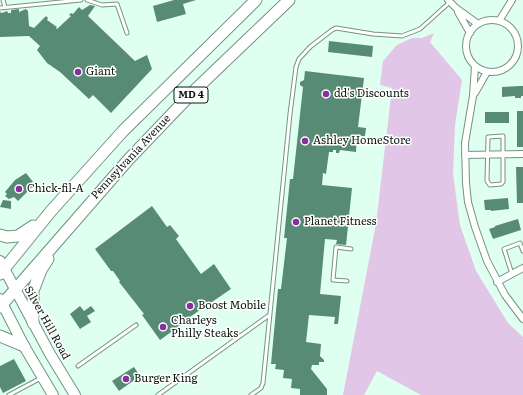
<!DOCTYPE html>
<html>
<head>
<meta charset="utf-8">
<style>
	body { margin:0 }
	canvas { display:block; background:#dffff0 }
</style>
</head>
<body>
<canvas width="523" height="395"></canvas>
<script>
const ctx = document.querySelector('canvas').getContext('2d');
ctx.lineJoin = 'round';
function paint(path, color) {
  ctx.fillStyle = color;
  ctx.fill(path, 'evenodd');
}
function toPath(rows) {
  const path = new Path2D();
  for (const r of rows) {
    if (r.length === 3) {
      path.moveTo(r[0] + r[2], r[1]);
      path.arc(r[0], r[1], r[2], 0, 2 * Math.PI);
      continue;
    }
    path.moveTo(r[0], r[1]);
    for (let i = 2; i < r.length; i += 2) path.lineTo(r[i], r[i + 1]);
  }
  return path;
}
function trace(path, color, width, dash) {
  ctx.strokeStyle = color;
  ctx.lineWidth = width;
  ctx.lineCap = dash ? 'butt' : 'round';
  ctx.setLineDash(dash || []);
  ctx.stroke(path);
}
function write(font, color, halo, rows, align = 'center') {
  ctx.font = font + ' Literata,serif';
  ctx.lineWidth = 3;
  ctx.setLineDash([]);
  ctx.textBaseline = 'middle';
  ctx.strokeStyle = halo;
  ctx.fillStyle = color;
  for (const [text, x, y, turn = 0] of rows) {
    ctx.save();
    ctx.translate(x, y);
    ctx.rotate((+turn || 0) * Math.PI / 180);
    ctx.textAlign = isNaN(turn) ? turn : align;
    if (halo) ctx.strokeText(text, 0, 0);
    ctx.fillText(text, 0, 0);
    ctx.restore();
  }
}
paint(toPath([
	[434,33,430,42,462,80,455,125,453,174,460,225,476,271,508,323,523,337,523,395,421,395,377,371,364,395,343,395,376,224,392,88,380,85,383,61,397,45,412,38,422,38]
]), '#e1c6e7');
paint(toPath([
	[174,0,196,0,183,4,186,14,157,22,153,6],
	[90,5,95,6,88,16,135,61,147,55,152,69,111,113,93,95,89,99,60,72,47,63,37,50,40,46,29,36,0,37,0,12,2,13,7,11,8,13,11,13,11,10,19,9,19,12,26,9,28,11,29,26,34,28,46,16,48,18,47,20,57,27,56,28,57,29,71,16,69,15,71,13,73,14,79,7,82,10],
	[329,41,373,46,372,57,328,52],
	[305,71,364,78,358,127,366,128,365,136,357,136,356,152,340,150,339,153,336,153,336,150,333,150,333,152,329,152,326,174,323,173,322,185,352,188,346,245,336,244,337,240,325,239,320,294,341,296,338,324,334,324,335,317,309,315,306,342,321,344,320,356,324,360,324,362,319,362,319,365,312,365,311,369,327,389,327,395,300,395,300,389,291,388,292,379,283,378,284,370,275,369,276,364,271,364,278,289,281,289,287,238,284,238,290,179,293,179,303,87,300,85,300,82,304,80],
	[520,86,523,86,523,96,521,96,521,98,515,98,515,96,502,97,502,87],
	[517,111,523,111,523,147,517,147],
	[485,112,509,112,509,123,485,123],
	[516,167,523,167,523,203,517,203],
	[26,173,33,182,31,184,33,186,18,201,14,197,9,199,5,196,7,194,5,192,15,180],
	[508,198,509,209,491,211,491,210,485,210,484,200],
	[3,200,11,201,11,209,0,207],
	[152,206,167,227,170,225,179,236,176,239,201,274,214,264,231,289,184,321,185,322,160,340,142,315,144,314,119,282,120,281,113,271,111,271,95,249],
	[518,219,521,230,493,239,489,229,495,227,495,226],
	[80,306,84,311,91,306,95,311,87,316,91,322,80,329,70,314],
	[14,359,26,381,3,393,0,387,0,366],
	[134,367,140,376,119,391,112,381]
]), '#578b75');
const lane = toPath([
	[3,0,5,7],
	[87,0,102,5,117,4,127,33],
	[0,8,81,0],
	[503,136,503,182,501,184,490,185,487,181,488,137,503,136],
	[512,274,504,249,520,243,523,251],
	[347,281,333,280,336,247,351,249],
	[78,366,136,325],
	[9,395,41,378],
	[158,395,268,316],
	[251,395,261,388,263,383,290,114,296,67,299,59,310,47,332,30,336,28,373,34,402,36,420,29,450,2]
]);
const street = toPath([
	[448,0,456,8,478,24],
	[458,12,470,33],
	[492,46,26],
	[499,21,512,0],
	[475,66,473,96,465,143,466,183,468,202,475,227,487,261,505,295,523,319],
	[475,93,487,72],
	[465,155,523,154],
	[497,282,523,268]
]);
const primary = toPath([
	[0,261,50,354,75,395],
	[0,299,24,346,53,395]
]);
const highway = toPath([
	[0,235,7,237,18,236,33,226],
	[0,274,51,211,123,131,256,0],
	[0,307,129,159,195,90,289,0],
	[33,323,33,291,41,270,48,259],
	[0,336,24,346]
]);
trace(lane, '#759285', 5);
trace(street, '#759285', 8);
trace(primary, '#759285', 12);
trace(highway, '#759285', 13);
trace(lane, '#fff', 3);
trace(street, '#fff', 6);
trace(primary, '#fff', 10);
trace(highway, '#fff', 11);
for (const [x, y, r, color] of [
	[78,72,4,"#872f9c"],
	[326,94,4,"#872f9c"],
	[305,141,4,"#872f9c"],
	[19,189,4,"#872f9c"],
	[296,222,4,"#872f9c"],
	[190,306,4,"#872f9c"],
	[163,327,4,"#872f9c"],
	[126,379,4,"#872f9c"]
]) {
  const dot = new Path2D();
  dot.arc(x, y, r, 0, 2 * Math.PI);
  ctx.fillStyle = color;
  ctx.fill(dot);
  trace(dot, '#fff', 1.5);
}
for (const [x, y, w] of [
	[191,95,34]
]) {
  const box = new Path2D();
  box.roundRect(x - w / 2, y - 8, w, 16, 3);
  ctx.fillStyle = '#fff';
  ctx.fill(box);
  trace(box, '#0d1813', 1);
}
write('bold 10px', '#0d1813', null, [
	["MD 4",191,95]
]);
write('11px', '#0d1813', '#fff', [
	["Giant",86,72],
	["dd's Discounts",334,94],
	["Ashley HomeStore",313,141],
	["Chick-fil-A",27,189],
	["Planet Fitness",304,222],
	["Boost Mobile",198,306],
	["Charleys",171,321],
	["Philly Steaks",171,334],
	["Burger King",134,379]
], 'left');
write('11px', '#0d1813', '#fff', [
	["Pennsylvania Avenue",131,157,-47],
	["Silver Hill Road",47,323,61]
]);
</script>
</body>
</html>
